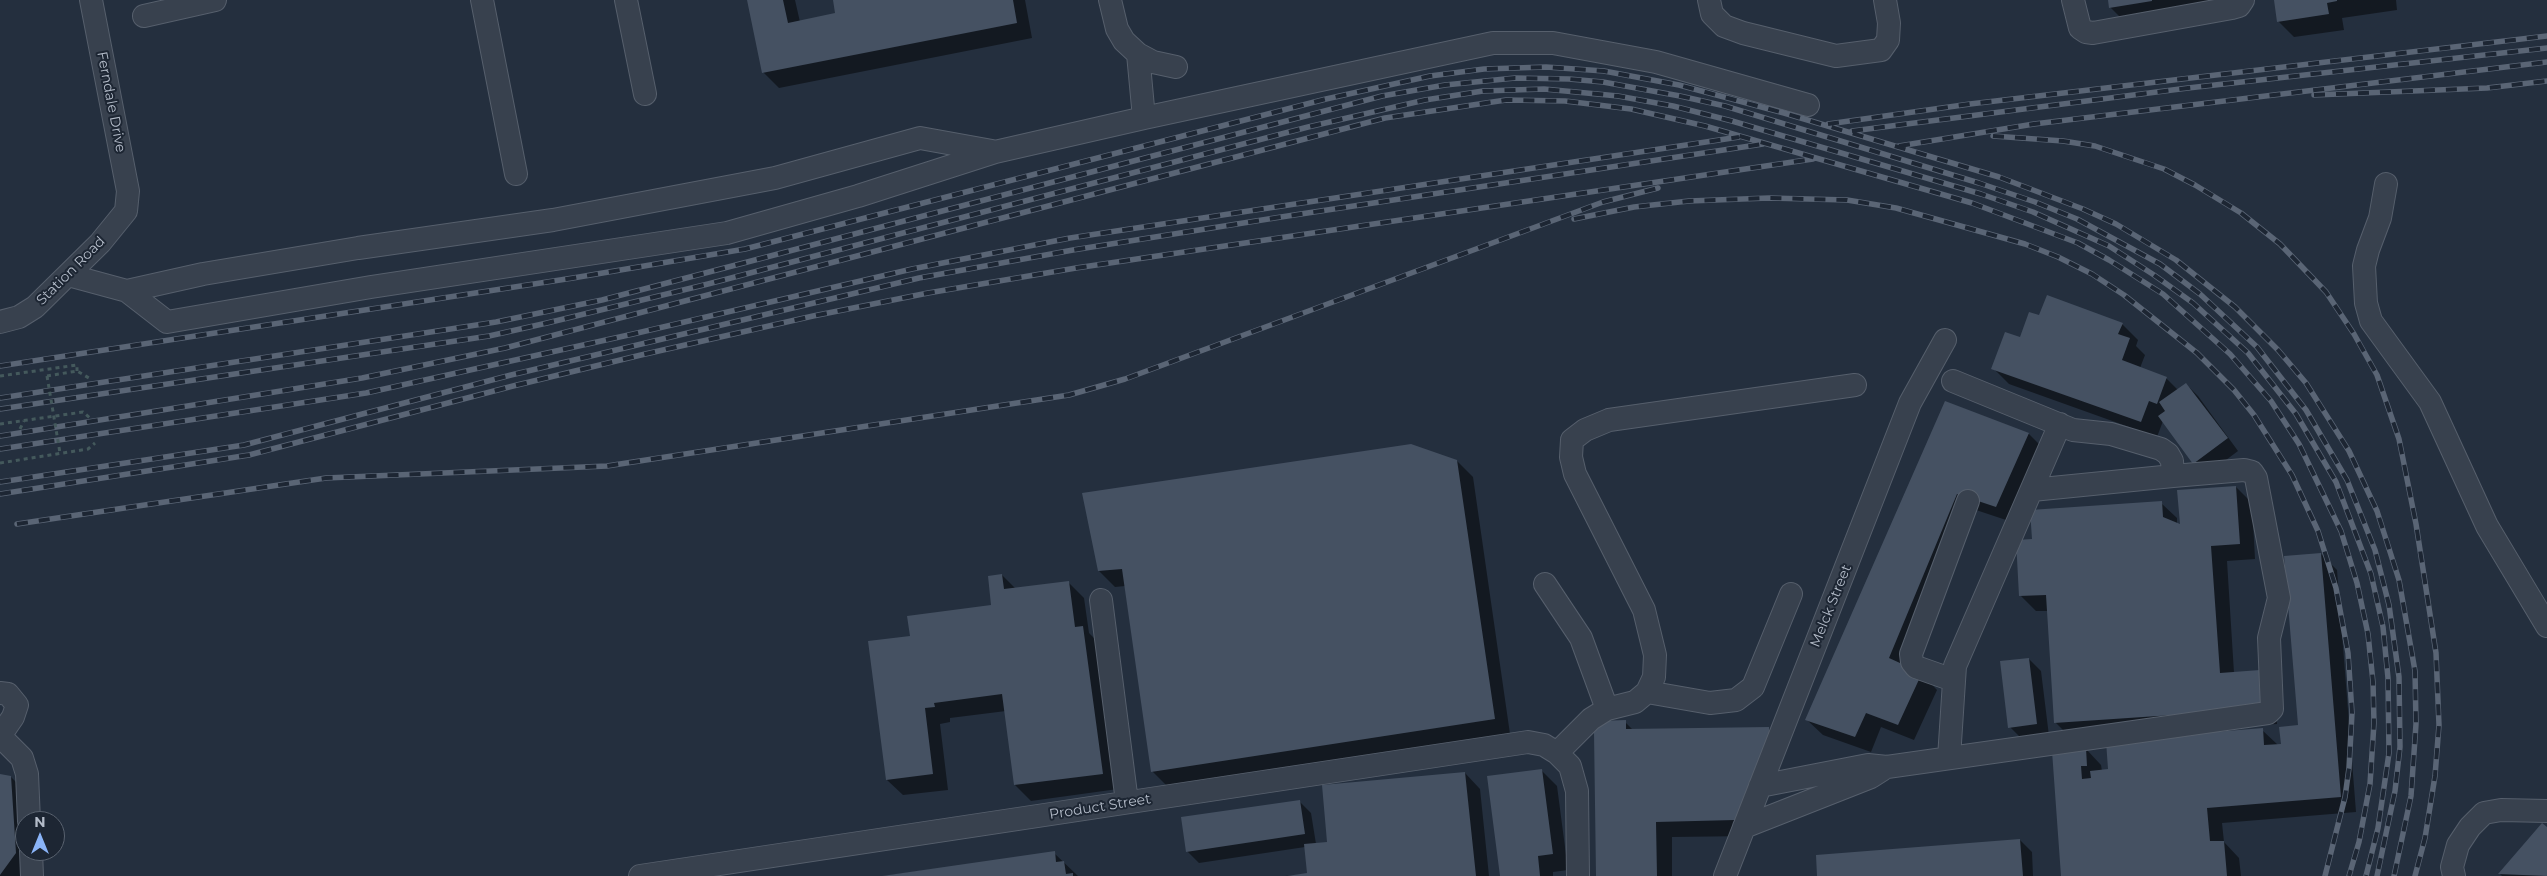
<!DOCTYPE html>
<html>
<head>
<meta charset="utf-8">
<style>
	body { margin:0 }
	#map { position:relative; width:2547px; height:876px; overflow:hidden; background:#242f3e; font-family:Montserrat,sans-serif }
	canvas { display:block }
	.north { position:absolute; left:15px; top:811px; width:50px; height:50px; box-sizing:border-box; background:#1d2633; border:1px solid #59626f; border-radius:50%; rotate:0deg; font-size:14px; font-weight:700; line-height:20px; text-align:center; color:#b4bcc9 }
	.north::after { content:''; display:block; margin:auto; width:18px; height:22px; background:#8ab4f8; clip-path:polygon(50% 0,100% 100%,50% 72%,0 100%) }
</style>
</head>
<body>
<div id="map">
<canvas width="2547" height="876"></canvas>
<div class="north">N</div>
</div>
<script>
const ctx = document.querySelector('canvas').getContext('2d');
ctx.lineJoin = 'round';
function paint(path, color) {
  ctx.fillStyle = color;
  ctx.fill(path, 'evenodd');
}
function toPath(rows) {
  const path = new Path2D();
  for (const r of rows) {
    path.moveTo(r[0], r[1]);
    for (let i = 2; i < r.length; i += 2) path.lineTo(r[i], r[i + 1]);
  }
  return path;
}
function trace(path, color, width, dash) {
  ctx.strokeStyle = color;
  ctx.lineWidth = width;
  ctx.lineCap = dash ? 'butt' : 'round';
  ctx.setLineDash(dash || []);
  ctx.stroke(path);
}
function write(font, color, halo, rows, align = 'center') {
  ctx.font = font + ' Montserrat,sans-serif';
  ctx.lineWidth = 4;
  ctx.setLineDash([]);
  ctx.textBaseline = 'middle';
  ctx.strokeStyle = halo;
  ctx.fillStyle = color;
  for (const [text, x, y, turn = 0] of rows) {
    ctx.save();
    ctx.translate(x, y);
    ctx.rotate((+turn || 0) * Math.PI / 180);
    ctx.textAlign = isNaN(turn) ? turn : align;
    if (halo) ctx.strokeText(text, 0, 0);
    ctx.fillText(text, 0, 0);
    ctx.restore();
  }
}
paint(toPath([
	[749,0,795,0,800,22,837,14,834,0,1025,0,1032,38,779,88,763,72],
	[2109,0,2230,0,2126,23,2110,7],
	[2275,0,2396,0,2397,10,2342,18,2344,30,2294,37,2278,21],
	[2040,317,2122,324,2138,340,2136,346,2145,355,2140,368,2166,378,2178,390,2186,384,2198,396,2238,451,2206,475,2194,463,2163,421,2157,437,2009,384,1993,368],
	[1946,402,2029,434,2044,449,2012,522,1973,509,1907,668,1922,674,1937,690,1914,740,1881,727,1871,752,1823,735,1807,720],
	[1457,461,1473,477,1510,734,1168,787,1152,771,1125,586,1115,587,1099,571],
	[2236,487,2252,503,2255,559,2227,561,2234,673,2275,687,2277,724,2071,738,2055,722,2048,611,2036,611,2021,596,2033,540,2161,503,2177,518,2177,524,2181,525],
	[2321,554,2337,570,2356,812,2222,823,2224,842,2239,858,2241,876,2062,876,2054,752,2086,749,2101,765,2102,771,2262,730,2278,745,2282,745,2299,726],
	[1002,575,1016,589,1068,582,1084,598,1089,633,1099,643,1118,789,1031,801,1015,785,1006,711,950,718,950,722,940,724,948,790,903,795,887,780,911,637,993,606],
	[2029,659,2041,671,2049,736,2022,739,2010,727],
	[1625,722,1633,730,1768,729,1784,744,1751,836,1672,837,1672,876,1597,876],
	[1764,743,1734,827,1732,826],
	[1541,770,1557,786,1568,870,1553,872,1553,876,1501,876],
	[1465,773,1480,789,1489,876,1285,876,1308,874,1305,847,1199,863,1187,851,1299,801,1311,813,1316,844,1328,843],
	[0,775,11,777,27,793,26,876,0,876],
	[2543,825,2547,829,2547,876,2502,876,2500,874],
	[2020,840,2032,852,2033,876,1818,876],
	[1054,853,1078,876,883,876]
]), '#0007');
paint(toPath([
	[747,0,783,0,788,23,835,13,833,0,1013,0,1017,23,762,73],
	[2108,0,2152,0,2152,1,2109,8],
	[2274,0,2337,0,2337,1,2327,3,2329,14,2277,22],
	[2047,295,2123,323,2118,334,2130,338,2122,360,2167,377,2157,404,2149,401,2141,422,1991,369,2005,332,2020,337,2029,312,2039,315],
	[2186,383,2228,438,2193,464,2158,416,2165,411,2159,402],
	[1945,401,2029,433,1996,507,1957,494,1889,658,1922,673,1898,725,1866,713,1855,737,1805,720],
	[1411,444,1457,460,1495,719,1151,772,1122,569,1098,571,1082,493],
	[2236,486,2240,544,2211,546,2220,673,2260,670,2262,709,2054,723,2046,595,2019,596,2016,540,2032,539,2030,510,2162,501,2163,517,2180,524,2177,490],
	[2321,553,2341,797,2207,808,2210,841,2224,841,2227,876,2061,876,2052,751,2086,748,2087,766,2081,766,2082,779,2091,778,2090,771,2108,769,2106,741,2263,728,2264,745,2281,744,2279,727,2298,725,2284,556],
	[1002,574,1004,589,1069,581,1075,627,1083,626,1103,774,1014,785,1002,694,934,703,935,707,925,708,933,774,886,780,868,641,910,636,907,616,991,605,988,576],
	[2029,658,2037,724,2008,728,2000,661],
	[1626,720,1626,729,1769,727,1769,734,1735,820,1656,822,1657,876,1596,876,1594,732,1598,721],
	[1542,769,1553,854,1538,856,1540,876,1500,876,1487,776],
	[1465,772,1476,876,1287,876,1307,873,1304,844,1327,842,1322,785],
	[0,774,11,776,16,853,0,875],
	[1300,800,1305,834,1186,852,1181,817],
	[2542,823,2547,827,2547,876,2498,874],
	[2020,839,2023,876,1817,876,1816,855],
	[1055,851,1056,862,1064,861,1066,874,1073,873,1073,876,882,876]
]), '#455162');
const minor = toPath([
	[482,0,516,174],
	[626,0,645,94],
	[1110,0,1117,29,1124,41,1138,54,1153,62,1176,67],
	[1709,0,1712,14,1724,26,1743,33,1836,56,1881,50,1888,40,1889,23,1885,0],
	[2073,0,2080,28,2086,32,2093,33,2232,8,2239,6,2243,0],
	[144,16,215,0],
	[1138,54,1144,118,1493,43,1553,43,1656,62,1808,105],
	[2386,184,2380,218,2368,250,2364,266,2366,303,2371,321,2430,402,2487,526,2547,626],
	[68,275,127,291,167,322,371,287,727,233,858,196,995,152,1144,118],
	[127,291,203,274,358,248,553,220,775,178,920,138,992,151],
	[0,322,19,317,35,307,100,243,126,211,128,191,91,0],
	[1953,381,2073,430,2111,434,2161,449,2168,454,2172,461,2173,476],
	[1545,584,1581,638,1607,709],
	[1101,600,1127,802],
	[1953,680,1916,667,1912,662,1911,654,1968,501],
	[1647,692,1710,703,1736,700,1753,687,1791,594],
	[0,693,8,694,17,705,13,717,0,736,22,758,27,774,29,821],
	[1557,753,1591,719,1607,709,1635,702,1647,692,1654,677,1655,655,1644,610,1575,474,1571,457,1572,440,1585,430,1609,420,1855,385],
	[1949,758,1955,666,2060,424],
	[1760,786,1868,765,1887,767,2268,713,2272,709,2269,638,2279,598,2256,478,2252,472,2244,470,2173,476,2032,490],
	[1744,827,1871,777,1882,770],
	[31,851,32,876],
	[640,876,1528,742,1544,745,1557,753,1570,766,1577,791,1578,876],
	[1725,876,1910,403,1945,340],
	[2454,876,2452,867,2458,845,2470,827,2484,813,2501,810,2547,811]
]);
trace(minor, '#565f6c', 24);
trace(toPath([
	[0,376,77,365,77,371],
	[47,376,77,371,89,378],
	[0,424,83,412,90,418],
	[20,429,24,421],
	[0,463,88,449,95,443]
]), '#44595c', 3, [4, 4]);
trace(minor, '#38414e', 22);
const rail = toPath([
	[2314,95,2487,88,2547,81],
	[1828,124,1970,104,2547,36],
	[1852,131,2188,88,2547,48],
	[1993,136,2063,141,2095,146,2164,169,2195,185,2241,213,2280,244,2326,292,2354,334,2377,375,2399,439,2416,524,2436,653,2439,725,2435,776,2425,838,2415,876],
	[1899,146,2034,124,2547,62],
	[1574,219,1634,207,1689,201,1769,198,1847,200,1896,208,2025,244,2058,257,2092,274,2124,295,2197,353,2234,390,2254,415,2292,475,2318,531,2336,588,2348,653,2352,713,2349,768,2345,797,2325,876],
	[0,366,573,278,745,249,1326,99,1430,76,1484,69,1546,67,1604,71,1679,85,1784,113,1999,177,2083,209,2116,224,2176,260,2235,307,2278,350,2306,383,2349,451,2377,511,2399,580,2415,671,2416,724,2411,796,2394,876],
	[0,398,496,322,602,300,1382,96,1445,85,1515,78,1569,79,1603,82,1680,96,1725,106,1979,183,2035,202,2077,219,2160,264,2200,294,2257,347,2306,410,2347,480,2375,550,2389,605,2399,677,2400,747,2395,791,2377,876],
	[0,409,489,336,547,323,708,284,1308,127,1425,100,1483,91,1544,89,1618,96,1673,106,1732,121,1981,194,2033,212,2109,246,2154,275,2193,303,2248,353,2296,414,2336,482,2371,574,2383,627,2388,678,2389,753,2378,828,2366,876],
	[0,436,362,378,505,348,1385,118,1506,100,1565,101,1631,109,1705,126,1972,203,2078,243,2109,260,2163,294,2230,354,2271,401,2299,444,2341,531,2357,583,2368,634,2373,682,2374,723,2370,784,2359,842,2349,876],
	[0,449,366,393,633,334,912,269,1070,238,1739,137],
	[0,482,244,445,511,375,919,278,1073,250,1281,217,1763,144],
	[0,494,249,455,513,386,641,355,813,316,928,293,1076,268,1813,159],
	[17,524,326,478,607,466,1069,395,1125,379,1603,202,1658,188]
]);
trace(rail, '#5a6575', 5.5);
trace(rail, '#1d2633', 4, [11]);
trace(toPath([
	[47,376,60,453]
]), '#44595c', 3, [4, 4]);
write('14px', '#b4bcc9', '#1d2633', [
	["Ferndale Drive",111,102,79],
	["Station Road",71,271,-45],
	["Melck Street",1831,606,-68],
	["Product Street",1100,807,-9]
]);
</script>
</body>
</html>
